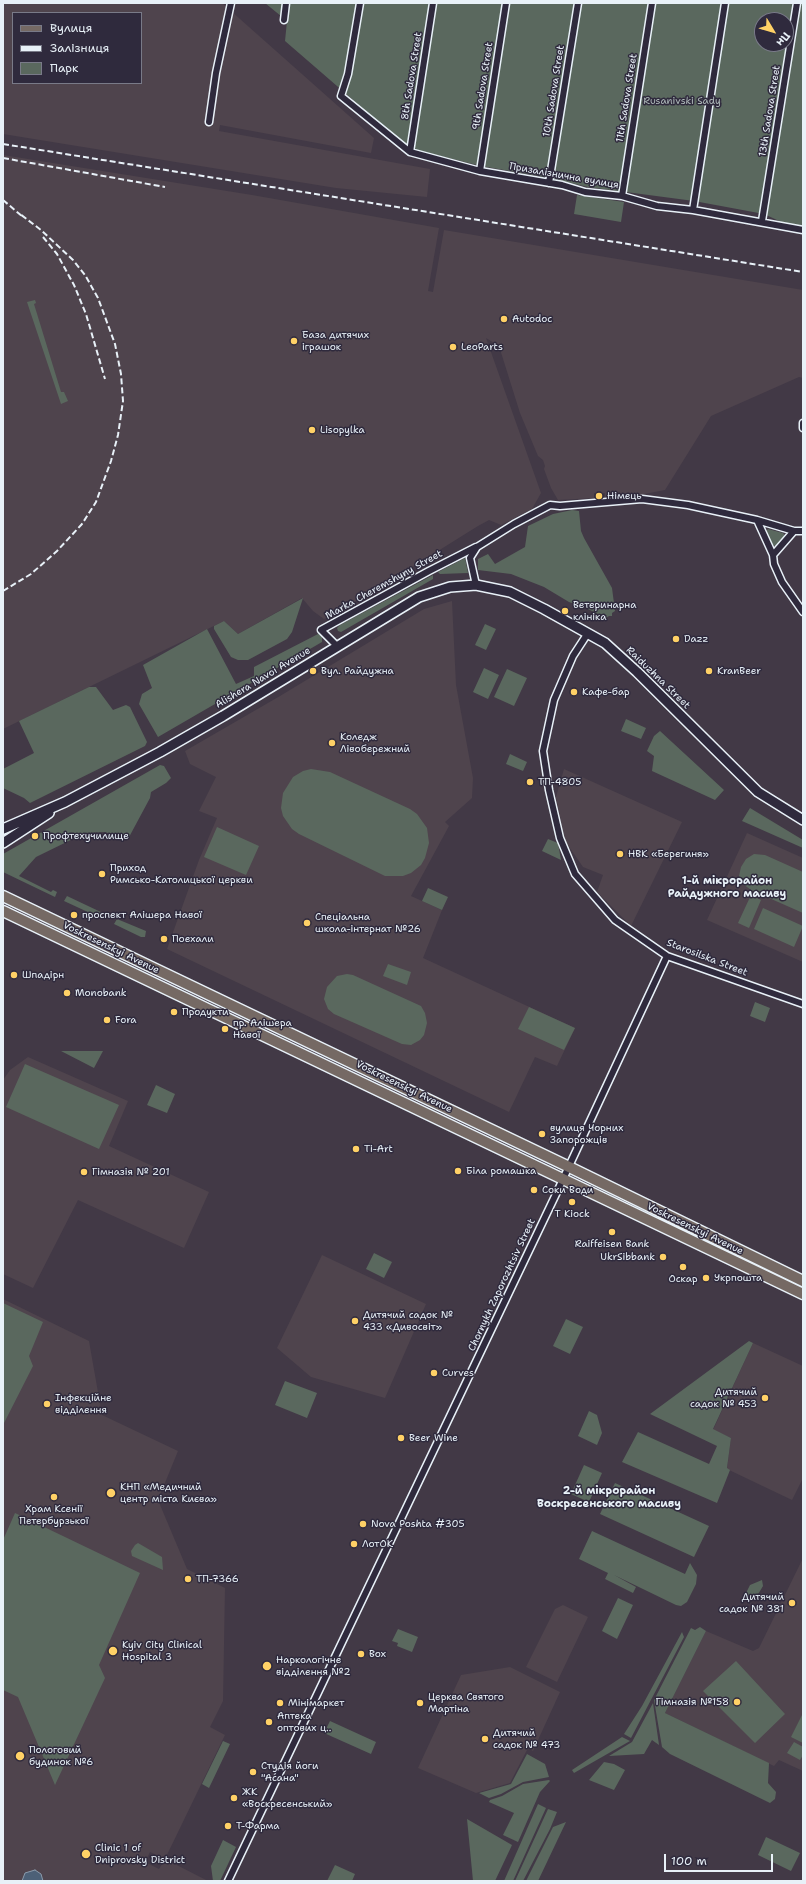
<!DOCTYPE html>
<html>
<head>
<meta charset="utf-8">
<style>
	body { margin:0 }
	#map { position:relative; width:806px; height:1884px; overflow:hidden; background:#423946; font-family:"Shantell Sans",sans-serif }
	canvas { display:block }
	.frame { position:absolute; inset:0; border:4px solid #e8f1f8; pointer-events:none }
	.legend { position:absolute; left:12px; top:12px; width:130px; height:72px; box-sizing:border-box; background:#2f2a3d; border:1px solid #797a88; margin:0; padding:5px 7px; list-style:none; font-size:12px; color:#e8f1f8 }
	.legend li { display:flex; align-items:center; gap:8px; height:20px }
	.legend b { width:20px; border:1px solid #797a88 }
	.north { position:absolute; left:754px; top:12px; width:40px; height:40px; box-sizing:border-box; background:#2f2a3d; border:1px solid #797a88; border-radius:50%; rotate:128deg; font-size:11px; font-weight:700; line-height:16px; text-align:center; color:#e8f1f8 }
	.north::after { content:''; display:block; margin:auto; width:14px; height:18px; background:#ffd166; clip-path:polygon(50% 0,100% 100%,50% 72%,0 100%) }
	.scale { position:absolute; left:664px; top:1854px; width:109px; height:18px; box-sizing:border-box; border:2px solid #e8f1f8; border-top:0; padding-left:5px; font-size:12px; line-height:14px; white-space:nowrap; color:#e8f1f8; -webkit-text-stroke:3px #2f2a3d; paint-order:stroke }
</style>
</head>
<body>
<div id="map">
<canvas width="806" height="1884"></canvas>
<div class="frame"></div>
<ul class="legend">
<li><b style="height:5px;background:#756964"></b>Вулиця</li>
<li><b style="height:5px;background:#e8f1f8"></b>Залізниця</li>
<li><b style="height:11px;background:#5a685e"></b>Парк</li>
</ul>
<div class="north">Пн</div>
<div class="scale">100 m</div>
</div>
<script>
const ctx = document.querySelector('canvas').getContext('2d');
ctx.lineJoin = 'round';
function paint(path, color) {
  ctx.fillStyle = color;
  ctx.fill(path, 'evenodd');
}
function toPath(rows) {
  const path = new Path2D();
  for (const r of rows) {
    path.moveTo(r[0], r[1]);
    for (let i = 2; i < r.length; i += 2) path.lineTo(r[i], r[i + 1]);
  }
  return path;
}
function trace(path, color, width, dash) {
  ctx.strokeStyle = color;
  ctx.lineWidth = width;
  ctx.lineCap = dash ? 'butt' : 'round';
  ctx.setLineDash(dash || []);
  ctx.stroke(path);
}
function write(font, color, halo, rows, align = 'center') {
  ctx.font = font + ' "Shantell Sans",sans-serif';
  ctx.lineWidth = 3;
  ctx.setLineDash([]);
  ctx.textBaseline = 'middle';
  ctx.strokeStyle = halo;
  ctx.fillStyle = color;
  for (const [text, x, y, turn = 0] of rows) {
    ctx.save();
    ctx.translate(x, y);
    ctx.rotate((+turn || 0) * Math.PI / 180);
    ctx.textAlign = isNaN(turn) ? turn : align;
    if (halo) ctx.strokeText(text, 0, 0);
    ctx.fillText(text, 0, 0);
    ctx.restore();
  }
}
paint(toPath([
	[3,3,222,3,374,138,371,153,220,125,219,131,430,169,427,197,336,188,3,134],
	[13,13,141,13,141,83,13,83],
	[3,155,252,195,439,228,428,291,433,292,444,230,803,290,803,378,799,377,711,416,665,490,634,496,605,497,605,493,594,493,594,498,558,500,551,488,544,469,545,466,543,460,538,456,520,413,499,346,486,338,541,493,532,509,501,525,489,520,478,526,377,589,324,619,313,611,302,598,238,634,224,621,3,729,3,206,6,202,3,200],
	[452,601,456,685,473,778,472,798,445,822,449,826,411,896,442,910,423,958,575,1028,557,1066,535,1057,509,1112,167,949,199,860,217,818,199,811,216,777,190,764,185,751,280,696,424,609],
	[564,769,682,822,631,926,597,892,603,875,583,867,565,841,556,797],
	[747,833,803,858,803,962,707,920],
	[28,1057,128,1101,109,1146,209,1192,184,1248,78,1200,33,1288,3,1274,3,1080,10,1070],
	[322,1255,426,1304,385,1398,311,1377,277,1348],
	[3,1299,89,1341,102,1415,178,1451,158,1500,187,1569,225,1588,223,1701,210,1727,225,1735,165,1859,208,1881,3,1881],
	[150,1852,165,1859,159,1869,145,1862],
	[753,1343,803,1366,803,1478,792,1500,727,1469,731,1438,713,1430],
	[803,1558,803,1771,779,1760,774,1766,665,1713,706,1631,753,1651,759,1648],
	[563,1605,588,1617,557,1682,526,1667,555,1609],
	[510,1667,560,1692,533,1751,528,1748,510,1783,476,1793,418,1768,461,1675]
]), '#4f444d');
paint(toPath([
	[265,3,803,3,803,232,764,214,694,201,588,187,550,178,481,166,416,150,414,146,404,144,285,41,287,21],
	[762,20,786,20,786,44,762,44],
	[577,195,624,202,621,222,574,214],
	[35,300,36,303,34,304,61,392,64,392,68,401,61,404,27,302],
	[572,510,579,511,581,531,584,538,612,588,615,611,612,613,612,616,609,616,606,618,584,607,569,602,544,587,511,574,478,570,478,559,488,554,495,564,525,547,528,526,553,514],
	[768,529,783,533,785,536,776,546,771,545,765,532],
	[465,558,468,573,440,574,438,572],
	[433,575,433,579,341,632,338,631,337,628,340,625],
	[303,598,292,632,287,639,248,660,238,660,231,657,214,629,214,626,224,621,238,634],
	[485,624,496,629,486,650,475,645],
	[207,629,236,684,254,676,254,667,318,634,322,636,322,642,158,737,139,704,142,694,152,688,143,665],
	[484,668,499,675,488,699,473,692],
	[507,669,527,678,514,706,494,697],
	[89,687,96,687,113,710,126,705,130,707,147,742,145,746,30,803,24,798,3,788,3,769,34,753,19,721],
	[626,719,646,728,641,739,621,731],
	[660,731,724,790,715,800,652,771,654,756,647,751,654,736],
	[510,754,527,762,523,771,506,764],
	[160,765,164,766,171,778,166,783,151,792,150,798,128,839,124,839,105,832,85,833,36,857,19,876,51,892,53,890,57,892,55,897,3,872,3,854],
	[311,769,330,772,410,809,417,814,427,828,429,843,425,858,421,865,411,873,403,876,385,876,299,834,292,829,283,816,281,808,283,793,293,777,303,771],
	[750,808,803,840,803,848,742,821],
	[217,827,259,846,246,875,204,857],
	[548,839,558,843,561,860,542,851],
	[754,854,765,855,803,872,803,913,751,890,743,884,739,876,741,867,746,859],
	[428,888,448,897,442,910,422,901],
	[751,895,761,900,749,928,738,923],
	[67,896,105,914,103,919,64,901],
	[763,908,803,926,794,947,754,929],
	[117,919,146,931,145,937,141,937,114,924],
	[388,964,411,972,407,985,383,976],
	[347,974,353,975,421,1006,425,1013,427,1023,424,1035,420,1040,411,1045,402,1044,334,1014,328,1009,324,999,327,987,337,976],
	[755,1002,770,1008,765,1022,750,1016],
	[529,1007,575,1028,564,1050,518,1029],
	[61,1051,103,1051,94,1068],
	[25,1064,119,1105,99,1149,6,1107],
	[156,1085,175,1094,167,1113,147,1105],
	[374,1253,392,1262,384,1278,366,1269],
	[3,1303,43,1322,29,1356,33,1366,3,1425],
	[566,1319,583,1327,570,1354,553,1346],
	[749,1341,753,1343,713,1429,731,1438,727,1468,730,1470,717,1503,622,1462,638,1432,709,1464,717,1446,650,1414],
	[285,1381,317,1393,307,1418,275,1405],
	[589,1411,597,1415,602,1433,597,1445,578,1436],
	[584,1465,602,1473,589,1502,571,1494],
	[615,1483,709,1526,694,1557,600,1514],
	[15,1513,140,1573,99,1665,105,1678,55,1785,18,1697,3,1690,3,1540],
	[592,1531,685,1574,690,1563,697,1575,696,1584,687,1602,681,1606,676,1605,614,1575,636,1587,633,1593,605,1579,608,1573,579,1559],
	[138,1543,162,1557,163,1570,132,1556,131,1551,135,1545],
	[762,1580,763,1586,757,1596,751,1599,745,1595,750,1585],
	[618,1598,633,1605,617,1639,602,1631],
	[700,1627,706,1631,665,1713,769,1763,768,1783,776,1792,775,1799,770,1803,670,1754,662,1747,654,1700,691,1628,695,1630],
	[398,1629,418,1637,412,1652,397,1646,398,1643,392,1641],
	[682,1632,684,1637,631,1738,624,1734,642,1706],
	[736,1661,785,1714,755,1743,703,1691],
	[653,1703,659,1745,652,1740,644,1754,609,1756,632,1742],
	[803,1713,803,1743,791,1737],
	[330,1721,376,1742,371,1754,324,1733],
	[622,1737,630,1741,574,1773,572,1770],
	[223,1741,230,1744,209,1788,202,1784],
	[794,1742,803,1747,803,1755,800,1760,787,1753],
	[527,1754,545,1764,549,1777,523,1782,501,1794,489,1798,479,1793,511,1784],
	[604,1762,614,1764,625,1770,614,1790,589,1780],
	[549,1780,550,1781,540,1792,518,1842,503,1835,514,1813,489,1802,490,1800,502,1796,523,1784],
	[538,1804,546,1808,513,1881,504,1881],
	[548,1809,557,1812,550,1829,523,1881,515,1881],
	[467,1819,512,1845,495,1881,473,1881],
	[566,1822,538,1881,526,1881,553,1827],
	[766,1837,800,1853,791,1871,758,1855],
	[223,1840,236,1847,220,1881,213,1881,211,1866],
	[335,1865,355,1874,352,1881,327,1881]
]), '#5a685e');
const water = toPath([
	[35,1870,41,1874,43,1881,22,1881,25,1873,35,1870]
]);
paint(water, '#4c6077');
trace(water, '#8a9aab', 1);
const street = toPath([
	[360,3,348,74,341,96,410,152,480,171,562,185,585,192,622,196,657,206,693,210,803,230],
	[284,20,286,3],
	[209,122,216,73,231,3],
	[410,152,433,3],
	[480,171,506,3],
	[549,183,578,3],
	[622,196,652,3],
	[693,210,725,3],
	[762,221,797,3],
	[803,423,803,428],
	[757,520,773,555,774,564,782,582,803,612],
	[773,555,794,531],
	[476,585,470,558,477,547,514,524,550,505,560,506,642,499,688,505,757,520,794,531,803,531],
	[588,633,573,656,554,700,543,751,549,790,560,838,575,874,615,920,667,956,803,1004],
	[337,646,321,630,429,571,476,547],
	[228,1881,557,1192,667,956]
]);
const secondary = toPath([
	[3,829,65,802,160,752,223,716,419,597,450,587,476,585,510,592,544,609,605,643,637,672,758,792,803,820],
	[3,843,49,813]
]);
const primary = toPath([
	[3,896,565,1165,803,1281],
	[3,911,803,1294]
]);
trace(street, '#e8f1f8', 9);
trace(secondary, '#e8f1f8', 12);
trace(primary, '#e8f1f8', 13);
trace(street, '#2f2a3d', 6);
trace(secondary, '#2f2a3d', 9);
trace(primary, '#756964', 10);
trace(toPath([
	[3,144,803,272],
	[3,158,165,187],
	[3,200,23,217],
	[43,237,57,254,74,285,86,314,105,379],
	[3,591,31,574,57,551,82,524,96,502,111,461,118,435,123,401,121,374,115,344,98,298,85,275,73,260,41,230,20,214]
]), '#e8f1f8', 2, [6, 3]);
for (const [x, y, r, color] of [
	[504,319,4,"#ffd166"],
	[294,341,4,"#ffd166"],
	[453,347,4,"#ffd166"],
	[312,430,4,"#ffd166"],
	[599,496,4,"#ffd166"],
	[565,611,4,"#ffd166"],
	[676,639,4,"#ffd166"],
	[313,671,4,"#ffd166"],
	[709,671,4,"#ffd166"],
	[574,692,4,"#ffd166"],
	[332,743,4,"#ffd166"],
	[530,782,4,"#ffd166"],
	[35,836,4,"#ffd166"],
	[620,854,4,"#ffd166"],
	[102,874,4,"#ffd166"],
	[74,915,4,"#ffd166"],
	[307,923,4,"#ffd166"],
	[164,939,4,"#ffd166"],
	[14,975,4,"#ffd166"],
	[67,993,4,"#ffd166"],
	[174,1012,4,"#ffd166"],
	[107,1020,4,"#ffd166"],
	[225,1029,4,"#ffd166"],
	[542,1134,4,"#ffd166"],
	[356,1149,4,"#ffd166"],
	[458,1171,4,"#ffd166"],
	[84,1172,4,"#ffd166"],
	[534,1190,4,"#ffd166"],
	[572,1202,4,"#ffd166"],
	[612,1232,4,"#ffd166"],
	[663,1257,4,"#ffd166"],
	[683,1267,4,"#ffd166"],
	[706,1278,4,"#ffd166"],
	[355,1321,4,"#ffd166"],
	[434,1373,4,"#ffd166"],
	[765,1398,4,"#ffd166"],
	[47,1404,4,"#ffd166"],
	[401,1438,4,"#ffd166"],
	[111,1493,5,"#ffd166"],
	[54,1497,4,"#ffd166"],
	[363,1524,4,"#ffd166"],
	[354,1544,4,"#ffd166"],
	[188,1579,4,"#ffd166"],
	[792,1603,4,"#ffd166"],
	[113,1651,5,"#ffd166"],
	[361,1654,4,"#ffd166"],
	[267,1666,5,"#ffd166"],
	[737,1702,4,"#ffd166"],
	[280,1703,4,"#ffd166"],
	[420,1703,4,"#ffd166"],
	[269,1722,4,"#ffd166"],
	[485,1739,4,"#ffd166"],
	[20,1756,5,"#ffd166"],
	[253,1772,4,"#ffd166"],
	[234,1798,4,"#ffd166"],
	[228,1826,4,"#ffd166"],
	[86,1854,5,"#ffd166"]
]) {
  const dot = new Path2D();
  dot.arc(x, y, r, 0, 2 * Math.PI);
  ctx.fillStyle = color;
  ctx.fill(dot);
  trace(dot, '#2f2a3d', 1.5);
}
write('10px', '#e8f1f8', '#2f2a3d', [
	["8th Sadova Street",412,76,-81],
	["9th Sadova Street",483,86,-81],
	["10th Sadova Street",554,91,-81],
	["11th Sadova Street",627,98,-81],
	["13th Sadova Street",770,111,-81],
	["Призалізнична вулиця",564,176,10],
	["Marka Cheremshyny Street",384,585,-29],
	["Alishera Navoi Avenue",263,678,-31],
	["Raiduzhna Street",658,678,44],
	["Voskresenskyi Avenue",111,948,26],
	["Starosilska Street",707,958,21],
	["Voskresenskyi Avenue",404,1087,26],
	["Voskresenskyi Avenue",695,1229,26],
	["Chornykh Zaporozhtsiv Street",502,1285,-65]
]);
write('10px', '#afbaba', '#2f2a3d', [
	["Rusanivski Sady",682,101]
]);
write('10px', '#e8f1f8', '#2f2a3d', [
	["Autodoc",512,319],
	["База дитячих",302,335],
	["іграшок",302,347],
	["LeoParts",461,347],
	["Lisopylka",320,430],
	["Німець",607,496],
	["Ветеринарна",573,605],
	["клініка",573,617],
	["Dazz",684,639],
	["Вул. Райдужна",321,671],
	["KranBeer",717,671],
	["Кафе-бар",582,692],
	["Коледж",340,737],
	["Лівобережний",340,749],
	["ТП-4805",538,782],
	["Профтехучилище",43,836],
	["НВК «Берегиня»",628,854],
	["Приход",110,868],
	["Римсько-Католицької церкви",110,880],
	["проспект Алішера Навої",82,915],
	["Спеціальна",315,917],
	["школа-інтернат №26",315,929],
	["Поехали",172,939],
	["Шпадірн",22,975],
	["Monobank",75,993],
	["Продукти",182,1012],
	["Fora",115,1020],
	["пр. Алішера",233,1023],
	["Навої",233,1035],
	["вулиця Чорних",550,1128],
	["Запорожців",550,1140],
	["Ti-Art",364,1149],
	["Біла ромашка",466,1171],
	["Гімназія № 201",92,1172],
	["Соки Води",542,1190],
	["T Kiock",572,1214,"center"],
	["Raiffeisen Bank",612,1244,"center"],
	["UkrSibbank",655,1257,"right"],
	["Укрпошта",714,1278],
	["Оскар",683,1279,"center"],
	["Дитячий садок №",363,1315],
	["433 «Дивосвіт»",363,1327],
	["Curves",442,1373],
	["Дитячий",757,1392,"right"],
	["садок № 453",757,1404,"right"],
	["Інфекційне",55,1398],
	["відділення",55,1410],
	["Beer Wine",409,1438],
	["КНП «Медичний",120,1487],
	["центр міста Києва»",120,1499],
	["Храм Ксенії",54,1509,"center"],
	["Петербурзької",54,1521,"center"],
	["Nova Poshta #305",371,1524],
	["ЛотОК",362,1544],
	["ТП-7366",196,1579],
	["Дитячий",784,1597,"right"],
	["садок № 381",784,1609,"right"],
	["Kyiv City Clinical",122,1645],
	["Hospital 3",122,1657],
	["Box",369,1654],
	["Наркологічне",276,1660],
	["відділення №2",276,1672],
	["Церква Святого",428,1697],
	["Мартіна",428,1709],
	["Гімназія №158",729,1702,"right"],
	["Мінімаркет",288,1703],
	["Аптека",277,1716],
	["оптових ц‥",277,1728],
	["Дитячий",493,1733],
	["садок № 473",493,1745],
	["Пологовий",29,1750],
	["будинок №6",29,1762],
	["Студія йоги",261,1766],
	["\"Асана\"",261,1778],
	["ЖК",242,1792],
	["«Воскресенський»",242,1804],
	["Т-Фарма",236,1826],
	["Clinic 1 of",95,1848],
	["Dniprovsky District",95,1860]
], 'left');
write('bold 11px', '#e8f1f8', '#2f2a3d', [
	["1-й мікрорайон",727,881],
	["Райдужного масиву",727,894],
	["2-й мікрорайон",609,1491],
	["Воскресенського масиву",609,1504]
]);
</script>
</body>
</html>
